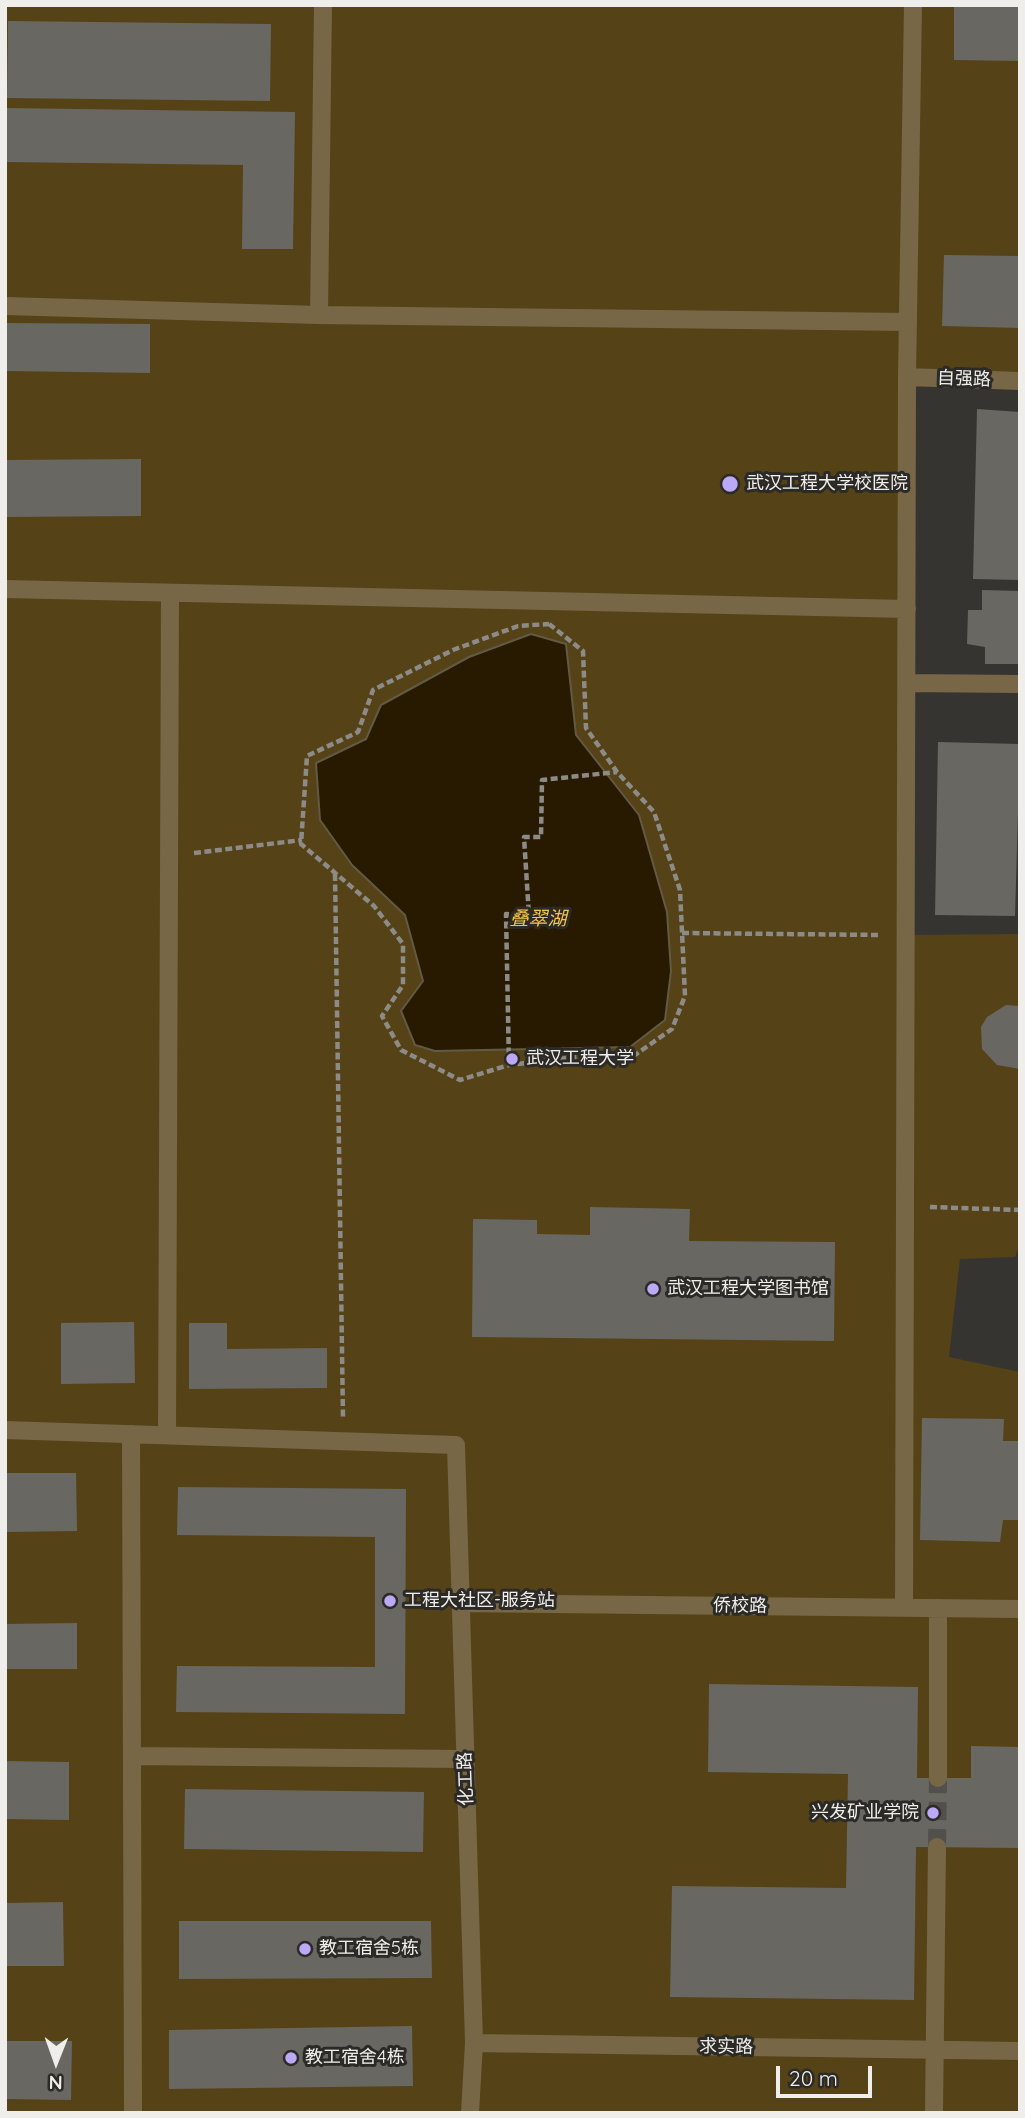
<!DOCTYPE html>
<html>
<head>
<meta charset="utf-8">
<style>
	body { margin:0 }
	#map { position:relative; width:1025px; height:2118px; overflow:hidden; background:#363430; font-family:Quicksand,sans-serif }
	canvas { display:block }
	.frame { position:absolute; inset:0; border:7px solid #efeeeb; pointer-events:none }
	.north { position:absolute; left:21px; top:2027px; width:70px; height:70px; -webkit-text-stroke:5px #2c2a26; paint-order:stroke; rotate:181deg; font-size:19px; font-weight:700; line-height:28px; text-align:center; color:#efeeeb }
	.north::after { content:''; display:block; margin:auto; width:24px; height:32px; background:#efeeeb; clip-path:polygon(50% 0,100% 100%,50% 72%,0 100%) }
	.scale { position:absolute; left:776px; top:2066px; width:96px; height:32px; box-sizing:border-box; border:4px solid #efeeeb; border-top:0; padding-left:9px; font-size:21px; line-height:24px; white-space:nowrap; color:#efeeeb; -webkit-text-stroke:5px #2c2a26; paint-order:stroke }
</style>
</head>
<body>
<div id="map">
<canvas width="1025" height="2118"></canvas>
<div class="frame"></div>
<div class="north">N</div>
<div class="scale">20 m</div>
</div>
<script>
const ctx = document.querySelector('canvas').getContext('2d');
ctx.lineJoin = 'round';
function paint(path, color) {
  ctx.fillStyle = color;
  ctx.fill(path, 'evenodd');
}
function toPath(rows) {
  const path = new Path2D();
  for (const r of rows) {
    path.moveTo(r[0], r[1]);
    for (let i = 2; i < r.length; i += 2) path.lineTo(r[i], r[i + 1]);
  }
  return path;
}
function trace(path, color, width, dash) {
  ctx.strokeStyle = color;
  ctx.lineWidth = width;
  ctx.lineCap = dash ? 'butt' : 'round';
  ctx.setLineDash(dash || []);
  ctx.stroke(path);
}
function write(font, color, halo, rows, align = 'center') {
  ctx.font = font + ' Quicksand,"Noto Sans SC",sans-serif';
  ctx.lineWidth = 6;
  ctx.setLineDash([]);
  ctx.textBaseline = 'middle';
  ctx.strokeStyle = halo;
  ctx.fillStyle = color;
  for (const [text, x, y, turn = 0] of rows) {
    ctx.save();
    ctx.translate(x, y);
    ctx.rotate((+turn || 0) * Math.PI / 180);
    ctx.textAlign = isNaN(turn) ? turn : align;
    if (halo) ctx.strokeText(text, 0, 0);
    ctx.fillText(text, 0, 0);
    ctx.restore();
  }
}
paint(toPath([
	[5,5,1020,5,1020,381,908,377,906,935,1020,934,1020,1244,1015,1257,960,1259,949,1357,1020,1372,1020,2113,5,2113]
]), '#554216');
const water = toPath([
	[531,634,566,644,576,735,639,815,667,912,671,971,665,1020,630,1047,435,1051,415,1045,401,1011,423,981,405,915,352,865,320,820,316,763,366,739,381,705,469,657,531,634]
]);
paint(water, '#271a00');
trace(water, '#635a46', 2);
paint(toPath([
	[954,5,1020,5,1020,61,954,60],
	[8,21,271,24,270,101,7,98],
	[5,108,295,112,293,249,242,249,243,165,5,162],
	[944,255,1020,256,1020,328,942,326],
	[5,323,150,324,150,373,5,371],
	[977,409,1020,412,1020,580,973,579],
	[141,459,141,516,5,517,5,460],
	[982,590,1020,591,1020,664,985,664,985,647,967,644,968,610,982,610],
	[938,742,1020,744,1015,916,935,915],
	[1006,1005,1020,1006,1020,1069,997,1065,982,1049,981,1027,987,1017],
	[590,1207,690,1209,689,1241,835,1242,834,1341,472,1337,473,1219,537,1220,537,1234,590,1235],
	[134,1322,135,1383,61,1384,61,1323],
	[189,1323,227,1323,227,1349,327,1348,327,1388,189,1389],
	[922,1418,1004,1419,1003,1441,1020,1441,1020,1520,1003,1520,1000,1542,920,1540],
	[5,1473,76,1473,77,1531,5,1532],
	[178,1487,406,1489,405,1714,176,1712,177,1666,375,1667,375,1537,177,1535],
	[77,1623,77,1669,5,1669,5,1624],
	[709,1684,918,1687,917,1778,971,1778,971,1746,1020,1747,1020,1848,916,1847,914,2000,670,1997,672,1886,846,1888,848,1774,708,1772],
	[5,1761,69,1762,69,1820,5,1819],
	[185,1789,424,1792,423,1852,184,1849],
	[63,1902,64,1966,5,1966,5,1903],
	[179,1921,431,1921,432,1978,179,1979],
	[412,2026,413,2086,169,2089,169,2030],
	[5,2041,72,2041,71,2100,5,2099]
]), '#696762');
trace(toPath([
	[937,1847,938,1778]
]), '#52504c', 18, [18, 9]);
trace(toPath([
	[549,624,583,651,586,728,617,772,654,812,680,890,685,996,672,1029,635,1055,584,1056,509,1065,460,1080,401,1050,382,1016,403,985,403,944,374,906,301,844,307,756,358,732,373,690,453,650,518,626,549,624],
	[194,853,302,840],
	[335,874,343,1418],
	[682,933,881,935],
	[509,1065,506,914,529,916,524,837,541,837,542,780,617,772],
	[930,1207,1020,1210]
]), '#8d8b88', 4.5, [7, 3.5]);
trace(toPath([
	[5,306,319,315,908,322],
	[319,315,323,5],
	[907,377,1020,381],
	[5,589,907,609],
	[907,683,1020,684],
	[5,1430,456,1445,474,2043,470,2113],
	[131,1434,133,2113],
	[167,1435,170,593],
	[460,1603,1020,1609],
	[904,1607,907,377,913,5],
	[132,1756,465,1759],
	[938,1778,938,1608],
	[474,2043,1020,2051],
	[934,2113,937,1847]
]), '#786746', 18);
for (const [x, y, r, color] of [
	[730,484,9,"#bca9f5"],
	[512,1059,7,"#bca9f5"],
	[653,1289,7,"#bca9f5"],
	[390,1601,7,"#bca9f5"],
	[933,1813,7,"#bca9f5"],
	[305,1949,7,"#bca9f5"],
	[291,2058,7,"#bca9f5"]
]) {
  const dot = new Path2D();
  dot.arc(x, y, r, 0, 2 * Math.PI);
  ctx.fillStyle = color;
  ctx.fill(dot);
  trace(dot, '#2c2a26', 2.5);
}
write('18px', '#efeeeb', '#2c2a26', [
	["自强路",964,379,2],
	["侨校路",740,1606,1],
	["化工路",466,1779,-92],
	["求实路",726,2047,1]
]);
write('18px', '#efeeeb', '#2c2a26', [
	["武汉工程大学校医院",746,484],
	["武汉工程大学",526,1059],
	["武汉工程大学图书馆",667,1289],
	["工程大社区-服务站",404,1601],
	["兴发矿业学院",919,1813,"right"],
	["教工宿舍5栋",319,1949],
	["教工宿舍4栋",305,2058]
], 'left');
write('italic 19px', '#f8c448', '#2c2a26', [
	["叠翠湖",538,919]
]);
</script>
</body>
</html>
